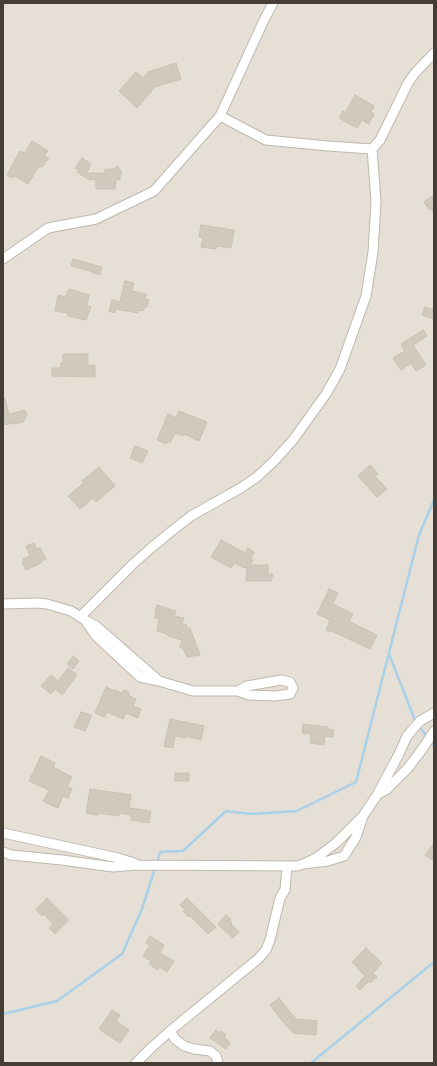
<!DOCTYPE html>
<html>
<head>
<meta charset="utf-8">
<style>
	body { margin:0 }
	#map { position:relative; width:437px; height:1066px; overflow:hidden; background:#f2eee7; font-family:Barlow,sans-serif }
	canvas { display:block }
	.frame { position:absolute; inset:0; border:4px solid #443e37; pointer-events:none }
</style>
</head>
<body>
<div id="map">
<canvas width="437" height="1066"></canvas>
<div class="frame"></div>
</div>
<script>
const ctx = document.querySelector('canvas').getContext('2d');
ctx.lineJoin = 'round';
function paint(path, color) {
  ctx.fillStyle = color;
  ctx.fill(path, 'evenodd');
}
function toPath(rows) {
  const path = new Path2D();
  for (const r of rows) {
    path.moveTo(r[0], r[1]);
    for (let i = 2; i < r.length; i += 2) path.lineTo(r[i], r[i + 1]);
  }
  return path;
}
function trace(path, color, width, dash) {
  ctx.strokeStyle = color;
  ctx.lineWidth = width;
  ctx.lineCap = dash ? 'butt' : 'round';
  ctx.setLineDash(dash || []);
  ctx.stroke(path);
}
paint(toPath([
	[3,3,434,3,434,1063,3,1063]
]), '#e5dfd6');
trace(toPath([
	[389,654,414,718,416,722],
	[419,726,434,746],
	[157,863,160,852,183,851,226,811,251,814,297,811,356,782,419,535,434,500],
	[3,1014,57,1001,122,954,142,909,155,868],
	[311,1063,434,962]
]), '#a9d1e8', 2.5);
const building = toPath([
	[176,63,181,79,155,87,137,108,119,91,136,72,143,78,148,72,176,63],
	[355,95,374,106,371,112,374,114,369,124,362,120,357,128,339,118,343,111,345,113,355,95],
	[32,141,48,151,44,156,49,158,42,167,39,166,28,184,15,176,12,178,7,175,20,151,25,153,32,141],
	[82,158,91,164,88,168,89,169,86,173,105,173,105,169,114,169,118,166,122,173,120,175,120,180,116,179,115,189,96,189,96,180,88,179,77,172,79,170,75,168,82,158],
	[434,195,434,211,428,208,424,202,434,195],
	[201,225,234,230,231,248,217,246,216,249,201,247,203,238,199,237,201,225],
	[73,259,102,267,100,275,91,272,91,271,71,266,73,259],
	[125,281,134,283,132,291,146,294,145,299,149,300,147,307,145,307,143,311,138,310,138,313,116,309,115,313,109,311,112,300,120,302,125,281],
	[69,289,89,295,87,306,91,307,86,320,68,316,68,313,55,311,58,295,65,297,69,289],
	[425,307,434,310,434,319,422,315,425,307],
	[423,330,427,336,413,345,426,365,416,371,411,363,401,370,393,358,405,351,401,344,423,330],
	[63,354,88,354,88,365,95,365,95,377,52,376,52,368,61,368,61,363,63,363,63,354],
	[3,399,5,399,9,414,25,410,27,415,23,422,14,424,13,423,3,425,3,399],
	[179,411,207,422,199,441,184,434,183,436,175,433,170,443,167,442,166,444,157,440,168,414,176,418,179,411],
	[135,446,148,451,142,463,130,458,135,446],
	[370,465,378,474,375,476,387,489,377,497,358,476,370,465],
	[99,467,115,486,96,502,93,498,80,509,68,496,84,483,82,481,99,467],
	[221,540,245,553,248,548,254,552,251,558,253,560,250,565,268,565,268,574,273,574,271,581,246,581,247,569,234,563,231,568,211,557,221,540],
	[34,543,37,549,40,548,46,559,41,561,41,563,26,570,22,562,24,561,23,559,30,556,26,546,34,543],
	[329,589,338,593,333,604,353,614,349,621,377,635,370,649,332,631,331,632,326,630,330,620,317,614,329,589],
	[157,605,176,611,174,616,184,618,182,624,187,625,186,627,190,628,200,655,187,657,183,649,180,647,182,640,168,636,168,634,157,631,159,619,155,618,156,613,155,611,157,605],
	[73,656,79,661,73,669,67,664,73,656],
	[68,668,77,675,62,695,55,689,51,694,41,686,51,675,58,681,68,668],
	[106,687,114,691,115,690,122,693,124,690,129,692,128,695,136,699,133,706,141,709,138,718,126,713,123,719,107,712,105,717,95,713,106,687],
	[81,712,92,715,85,731,74,727,81,712],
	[170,719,204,726,201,740,187,736,186,738,175,736,173,748,164,746,170,719],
	[303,724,328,727,328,729,334,730,333,737,325,736,324,745,310,743,311,734,302,733,303,724],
	[41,756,55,763,53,767,72,777,67,786,72,789,68,798,63,796,58,808,43,801,49,790,29,781,41,756],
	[175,773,189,773,189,781,175,781,175,773],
	[90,789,131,795,129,808,151,811,149,823,131,820,131,815,119,813,119,816,99,813,98,815,86,813,90,789],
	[434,844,434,861,425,855,434,844],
	[47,898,69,920,55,934,49,928,53,924,44,914,42,916,36,909,47,898],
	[187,898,216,927,208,934,190,916,189,917,183,911,185,910,180,905,187,898],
	[226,915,231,919,230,921,232,923,231,924,239,932,233,938,218,924,226,915],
	[150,936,164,945,160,953,174,961,167,972,160,967,158,970,149,964,151,961,143,956,150,945,146,943,150,936],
	[366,948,382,963,373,973,377,977,370,983,369,981,360,990,356,986,365,976,352,962,366,948],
	[279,998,296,1019,317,1021,316,1035,293,1033,293,1032,288,1028,270,1005,279,998],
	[112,1010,120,1015,116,1021,129,1030,120,1043,99,1029,112,1010],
	[216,1030,220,1033,221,1031,226,1035,224,1037,230,1043,226,1049,210,1038,216,1030]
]);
paint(building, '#d2c9be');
trace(building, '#ccc1b1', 1);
const minor = toPath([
	[220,116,266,140,328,146,372,149],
	[3,259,48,228,96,219,154,191,220,116,264,20,273,3],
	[3,604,38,603,47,604,71,611,85,620],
	[81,617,83,614,133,564,151,548,173,530,191,516,239,489,257,477,275,460,293,440,326,394,340,369,366,296,373,252,376,201,372,149,380,140,408,83,415,73,434,53],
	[159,681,96,626,85,620,96,636,140,677,159,681,193,691,238,691,249,695,275,696,290,694,293,688,290,682,281,680,247,686,238,691],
	[378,794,386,790,408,768,423,748,434,731],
	[363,816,356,837,344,856,328,861,303,864,316,858,336,843,363,816,377,795,399,754,407,736,420,721,434,713],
	[3,833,118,858,134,863],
	[3,852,11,855,62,860,113,867,137,865,297,866,303,864],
	[170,1031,175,1039,184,1046,194,1049,210,1051,216,1056,218,1063],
	[136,1063,150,1049,170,1031,258,959,266,950,270,940,280,898,285,890,287,866]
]);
trace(minor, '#bfb8ad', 11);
trace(minor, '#fff', 9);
</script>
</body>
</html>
